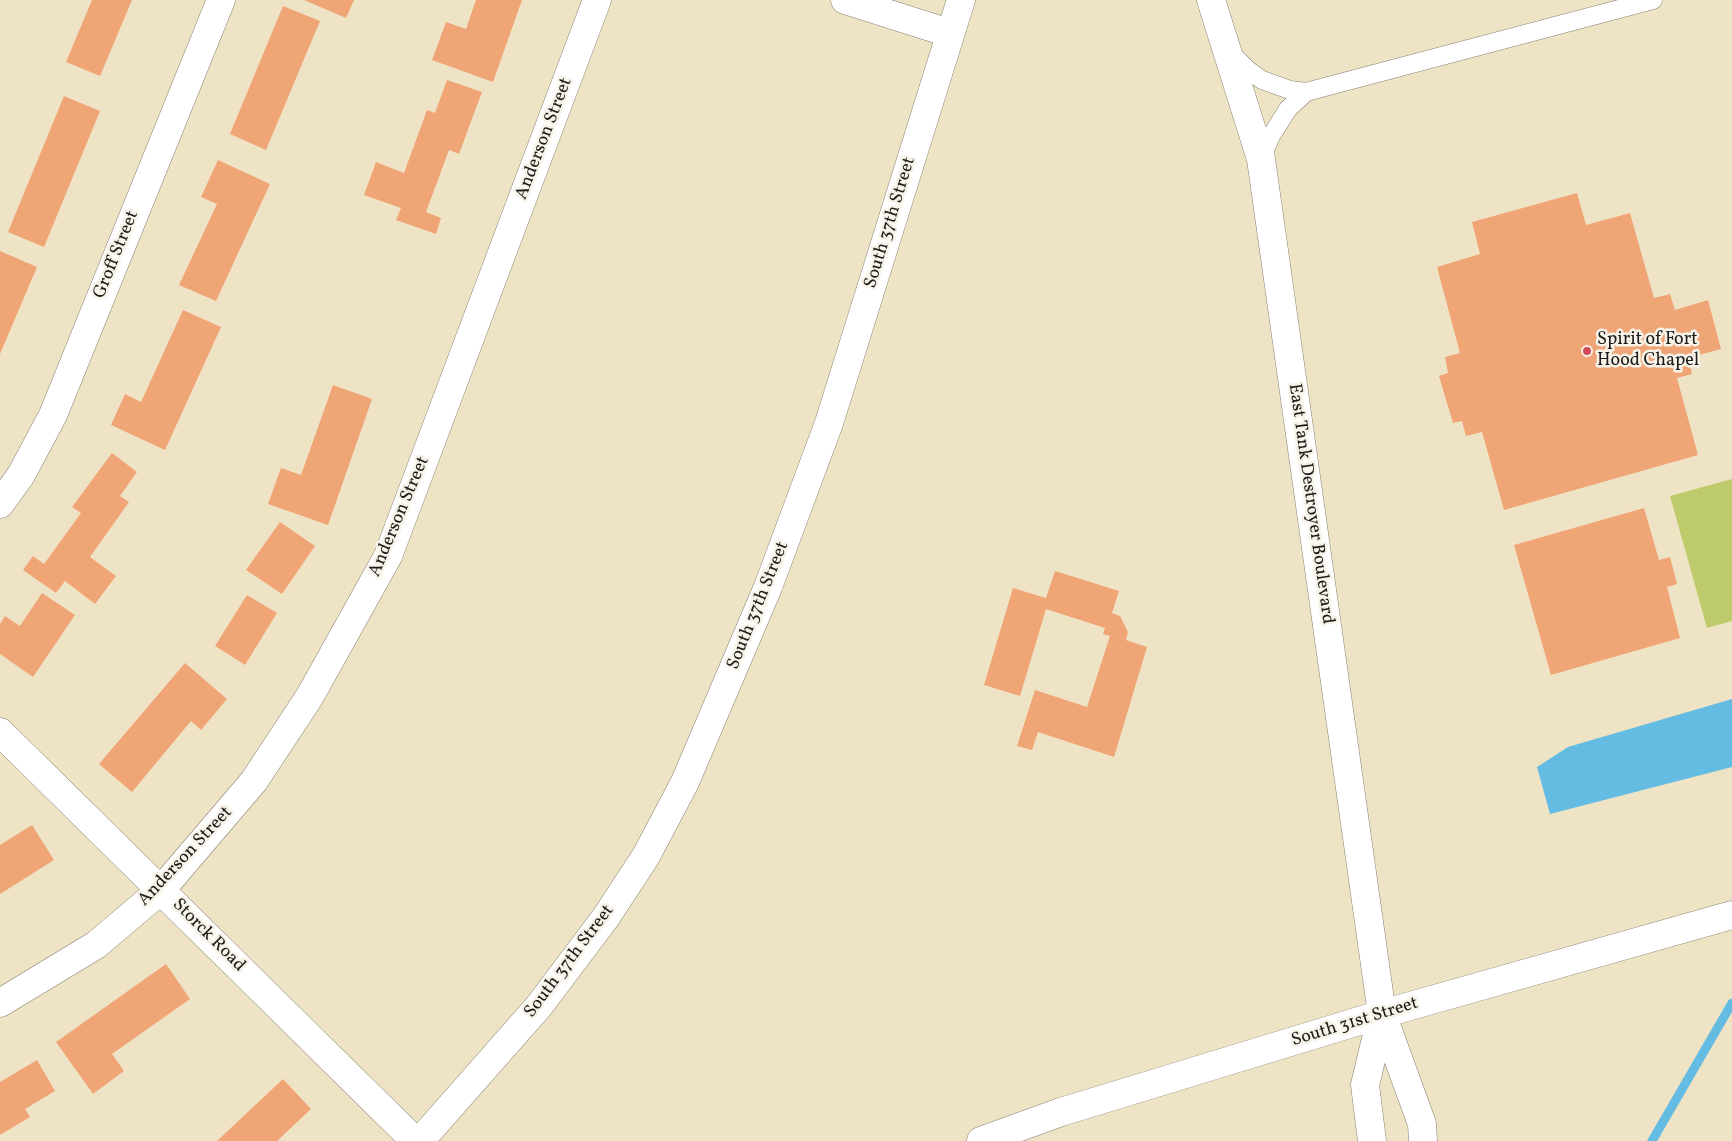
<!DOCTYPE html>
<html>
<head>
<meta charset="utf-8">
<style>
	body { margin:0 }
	canvas { display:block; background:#efe3c6 }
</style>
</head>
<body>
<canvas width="1732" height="1141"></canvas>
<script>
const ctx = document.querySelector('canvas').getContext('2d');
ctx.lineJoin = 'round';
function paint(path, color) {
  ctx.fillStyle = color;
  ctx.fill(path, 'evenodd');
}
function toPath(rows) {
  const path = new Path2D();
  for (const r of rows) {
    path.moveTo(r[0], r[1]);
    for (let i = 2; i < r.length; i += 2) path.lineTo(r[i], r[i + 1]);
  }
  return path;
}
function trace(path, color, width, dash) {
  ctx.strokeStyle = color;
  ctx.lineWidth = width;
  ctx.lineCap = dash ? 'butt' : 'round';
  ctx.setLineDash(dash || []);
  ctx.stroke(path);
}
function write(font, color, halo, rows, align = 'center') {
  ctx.font = font + ' Vollkorn,serif';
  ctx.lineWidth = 5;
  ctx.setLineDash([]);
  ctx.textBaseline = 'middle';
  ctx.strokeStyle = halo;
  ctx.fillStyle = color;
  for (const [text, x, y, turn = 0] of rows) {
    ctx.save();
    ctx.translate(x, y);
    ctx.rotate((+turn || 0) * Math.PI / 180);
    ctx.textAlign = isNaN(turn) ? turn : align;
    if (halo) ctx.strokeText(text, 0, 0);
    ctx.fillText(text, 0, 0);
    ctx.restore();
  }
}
paint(toPath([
	[1732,479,1732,621,1707,628,1670,496]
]), '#becb6d');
paint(toPath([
	[1732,699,1732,767,1550,814,1537,767,1568,747]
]), '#65bce2');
trace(toPath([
	[1652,1141,1732,1003]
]), '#65bce2', 9);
paint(toPath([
	[92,0,132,0,100,76,66,62],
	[304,0,354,0,346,18],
	[476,0,522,0,493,82,432,60,446,22,466,29],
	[283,6,320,21,266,150,230,134],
	[447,80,482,92,459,154,449,150,426,212,441,218,436,234,396,220,401,208,364,195,376,162,404,173,427,110,435,113],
	[64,96,100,111,44,247,8,232],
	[218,160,270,184,216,301,179,285,217,204,201,197],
	[1577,193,1586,225,1630,213,1654,298,1670,294,1675,310,1708,300,1721,349,1688,358,1692,374,1677,378,1698,455,1504,510,1482,432,1466,436,1462,421,1453,423,1439,376,1448,373,1445,357,1460,353,1437,267,1480,254,1472,222],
	[0,251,37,267,0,354],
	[183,310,221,327,165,450,111,425,125,394,141,402],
	[333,385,372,399,328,525,268,504,281,468,301,475],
	[112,453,137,472,120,496,129,502,90,557,116,576,95,604,65,581,56,593,23,570,33,556,44,564,81,513,72,507],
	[1644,508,1659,560,1670,557,1677,584,1667,587,1680,638,1551,675,1514,545],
	[280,522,315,546,282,594,246,570],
	[1055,571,1119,591,1112,613,1120,616,1128,632,1126,640,1147,647,1114,757,1038,732,1032,750,1017,746,1035,690,1087,707,1110,636,1103,634,1105,628,1046,609,1020,696,984,685,1013,588,1046,598],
	[42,593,75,615,33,677,0,654,0,624,5,616,20,626],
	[247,595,277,613,245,665,215,646],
	[185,663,227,699,201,730,191,721,132,792,99,764],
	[32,825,54,860,0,894,0,845],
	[166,964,190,999,112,1054,124,1071,93,1094,56,1042],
	[37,1060,55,1091,25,1109,30,1117,0,1135,0,1082],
	[283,1079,311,1109,277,1141,217,1141]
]), '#f0a577');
const service = toPath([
	[1231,53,1248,70,1262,80,1290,90,1306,92,1288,109,1271,136,1261,159],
	[1306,92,1653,0]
]);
const minor = toPath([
	[845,0,949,33],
	[0,504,21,475,53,415,221,0],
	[0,732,415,1141],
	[0,1003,96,945,161,890,254,781,310,696,388,556,597,0],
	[420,1141,539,1006,606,917,646,856,685,782,768,587,829,423,961,0],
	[981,1141,1061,1112,1382,1014,1732,915]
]);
const tertiary = toPath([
	[1211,0,1261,159,1382,1014,1422,1124,1423,1141],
	[1372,1141,1365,1085,1382,1014]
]);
trace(service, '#868071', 19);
trace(minor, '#868071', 29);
trace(tertiary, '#868071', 29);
trace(service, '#fff', 18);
trace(minor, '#fff', 28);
trace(tertiary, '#fff', 28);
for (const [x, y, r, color] of [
	[1587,351,5,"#d1495b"]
]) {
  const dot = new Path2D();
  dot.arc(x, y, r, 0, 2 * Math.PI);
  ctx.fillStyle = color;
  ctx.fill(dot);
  trace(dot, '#f7f3e8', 2);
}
write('18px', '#1c1c1c', '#f7f3e8', [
	["Anderson Street",545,139,-69],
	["South 37th Street",891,223,-73],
	["Groff Street",117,255,-68],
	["East Tank Destroyer Boulevard",1310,504,82],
	["Anderson Street",400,517,-67],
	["South 37th Street",759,606,-68],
	["Anderson Street",186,857,-47],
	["Storck Road",208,936,45],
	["South 37th Street",570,962,-53],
	["South 31st Street",1355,1023,-17]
]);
write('18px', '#1c1c1c', '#f7f3e8', [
	["Spirit of Fort",1597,341],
	["Hood Chapel",1597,362]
], 'left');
</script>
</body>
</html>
